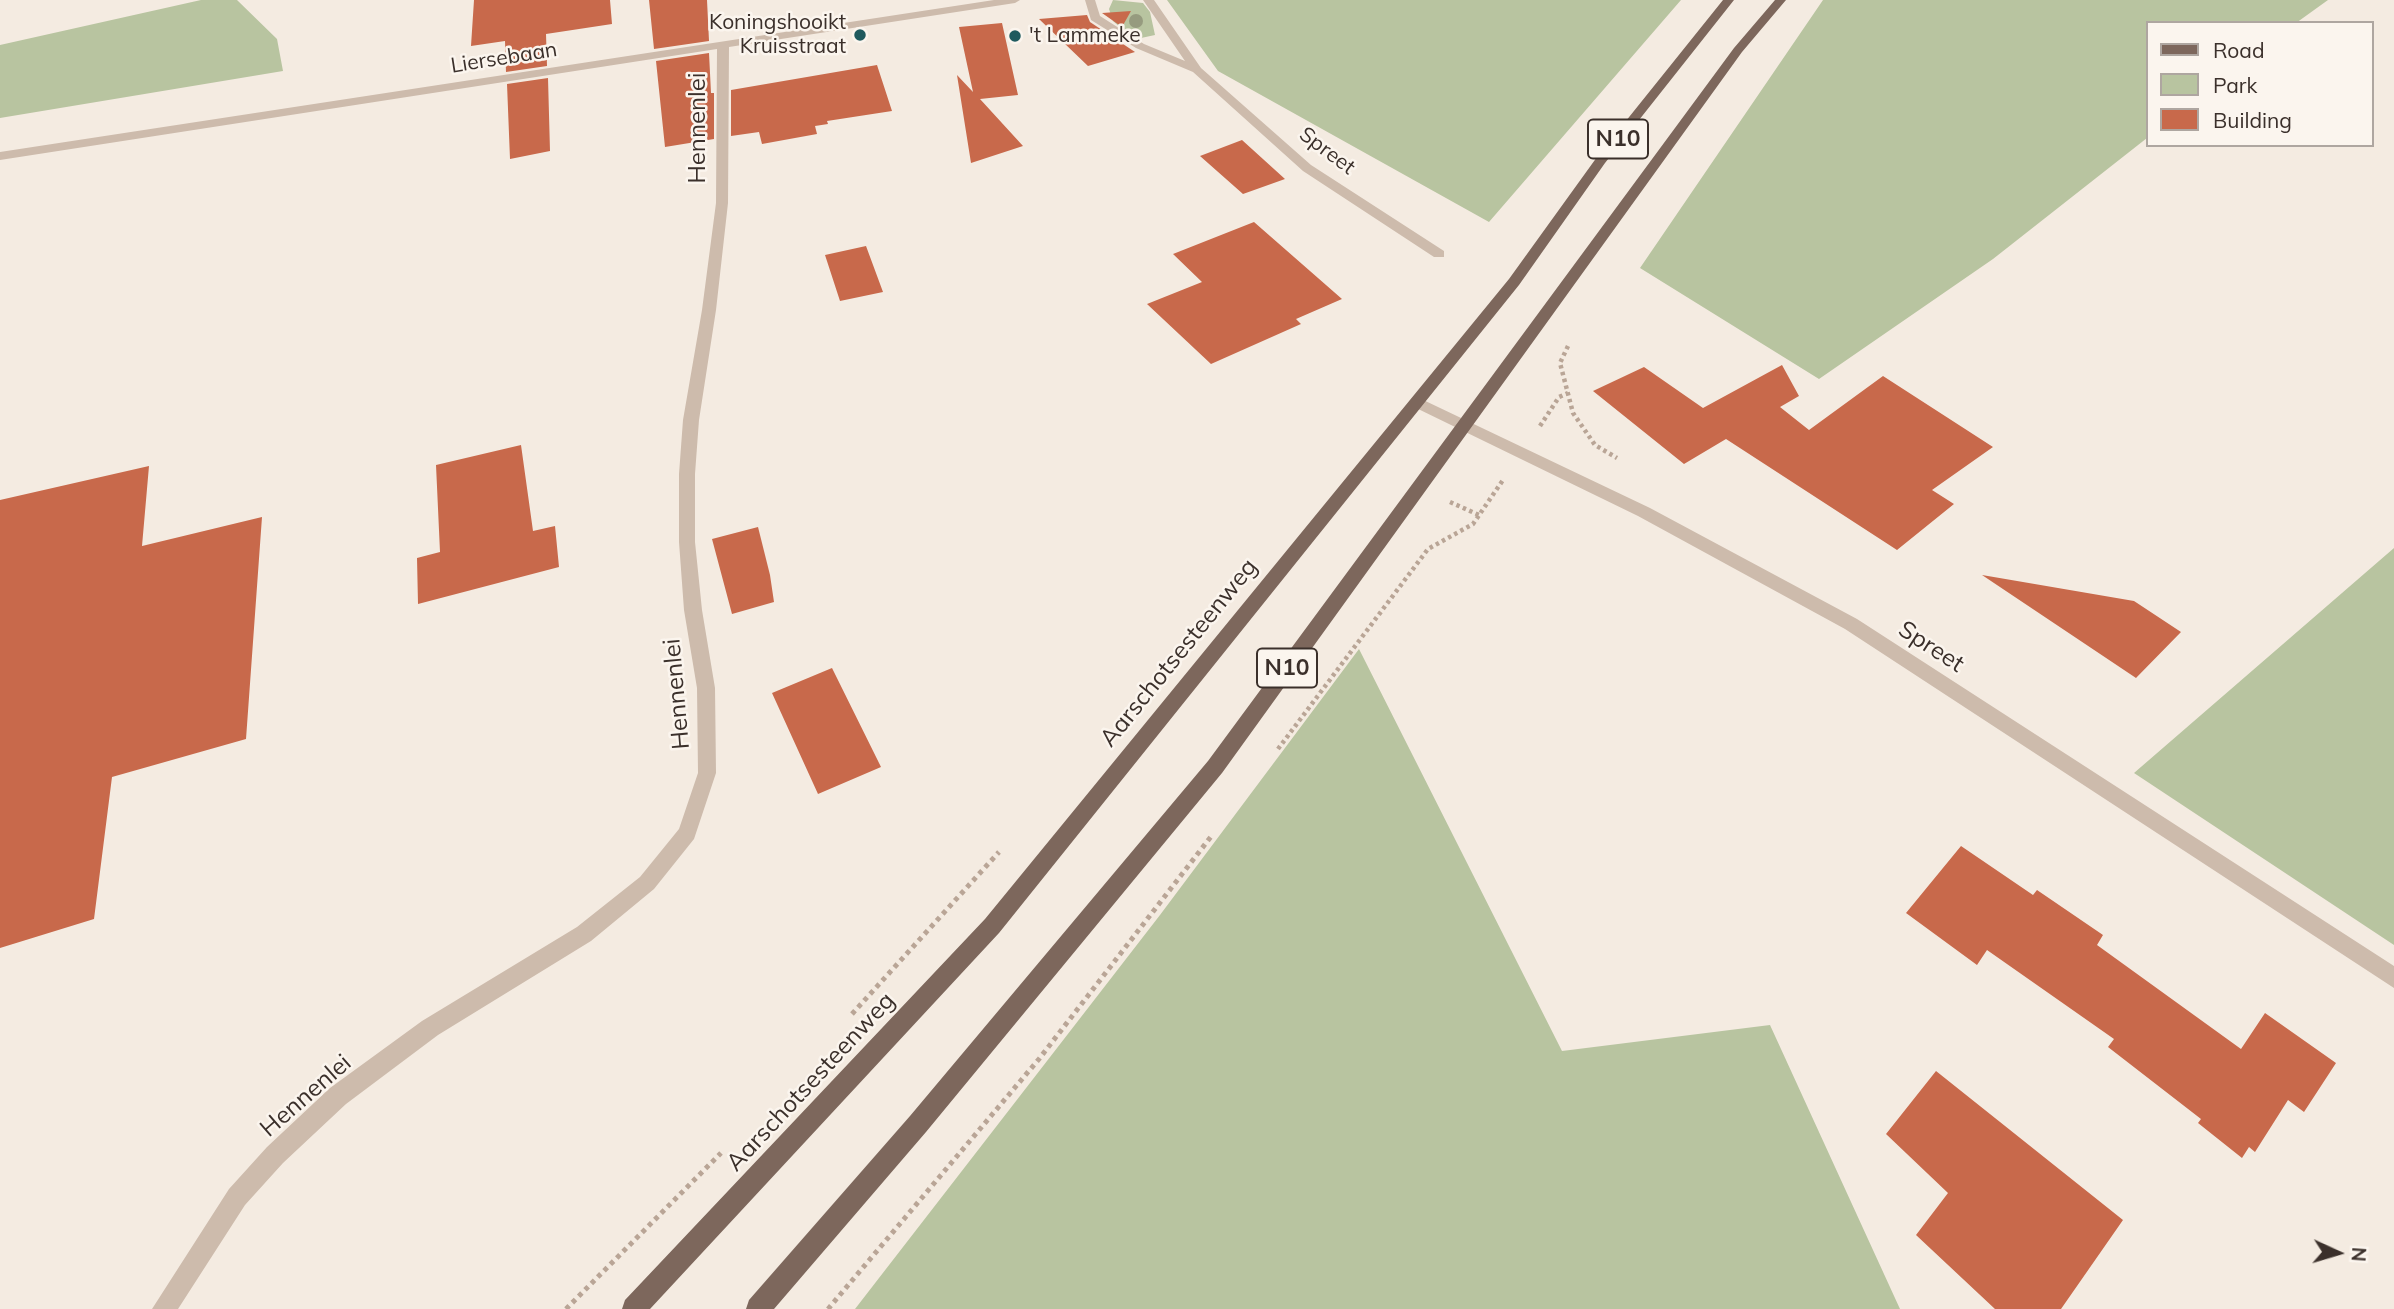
<!DOCTYPE html>
<html>
<head>
<meta charset="utf-8">
<style>
	body { margin:0 }
	#map { position:relative; width:2394px; height:1309px; overflow:hidden; background:#f4ebe1; font-family:Mulish,sans-serif }
	canvas { display:block }
	.legend { position:absolute; left:2146px; top:21px; width:228px; height:126px; box-sizing:border-box; background:#fbf5ee; border:2px solid #aea6a0; margin:0; padding:9px 12px; list-style:none; font-size:21px; color:#3b302b }
	.legend li { display:flex; align-items:center; gap:14px; height:35px }
	.legend b { width:35px; border:2px solid #aea6a0 }
	.north { position:absolute; left:2303px; top:1218px; width:70px; height:70px; -webkit-text-stroke:5px #fbf5ee; paint-order:stroke; rotate:94deg; font-size:19px; font-weight:700; line-height:28px; text-align:center; color:#3b302b }
	.north::after { content:''; display:block; margin:auto; width:24px; height:32px; background:#3b302b; clip-path:polygon(50% 0,100% 100%,50% 72%,0 100%) }
</style>
</head>
<body>
<div id="map">
<canvas width="2394" height="1309"></canvas>
<ul class="legend">
<li><b style="height:9px;background:#7d675c"></b>Road</li>
<li><b style="height:19px;background:#b8c4a0"></b>Park</li>
<li><b style="height:19px;background:#c8694b"></b>Building</li>
</ul>
<div class="north">N</div>
</div>
<script>
const ctx = document.querySelector('canvas').getContext('2d');
ctx.lineJoin = 'round';
function paint(path, color) {
  ctx.fillStyle = color;
  ctx.fill(path, 'evenodd');
}
function toPath(rows) {
  const path = new Path2D();
  for (const r of rows) {
    path.moveTo(r[0], r[1]);
    for (let i = 2; i < r.length; i += 2) path.lineTo(r[i], r[i + 1]);
  }
  return path;
}
function trace(path, color, width, dash) {
  ctx.strokeStyle = color;
  ctx.lineWidth = width;
  ctx.lineCap = dash ? 'butt' : 'round';
  ctx.setLineDash(dash || []);
  ctx.stroke(path);
}
function write(font, color, halo, rows, align = 'center') {
  ctx.font = font + ' Mulish,sans-serif';
  ctx.lineWidth = 5;
  ctx.setLineDash([]);
  ctx.textBaseline = 'middle';
  ctx.strokeStyle = halo;
  ctx.fillStyle = color;
  for (const [text, x, y, turn = 0] of rows) {
    ctx.save();
    ctx.translate(x, y);
    ctx.rotate((+turn || 0) * Math.PI / 180);
    ctx.textAlign = isNaN(turn) ? turn : align;
    if (halo) ctx.strokeText(text, 0, 0);
    ctx.fillText(text, 0, 0);
    ctx.restore();
  }
}
paint(toPath([
	[201,0,237,0,277,39,283,71,0,118,0,45],
	[1113,0,1143,3,1150,12,1155,35,1141,38,1121,28,1113,21,1109,9],
	[1167,0,1681,0,1489,222,1218,71],
	[1823,0,2328,0,2296,23,2147,23,2147,138,1993,259,1819,379,1640,268],
	[2394,548,2394,945,2134,773],
	[1359,649,1562,1051,1770,1025,1900,1309,855,1309,1160,915]
]), '#b8c4a0');
paint(toPath([
	[474,0,610,0,612,24,546,34,547,66,506,72,505,41,471,46],
	[649,0,707,0,709,41,654,49],
	[1131,11,1122,27,1102,13],
	[1087,15,1090,22,1135,52,1088,66,1039,19],
	[1002,23,1018,95,980,99,1023,146,971,163,957,75,973,92,959,27],
	[709,53,711,93,714,93,714,139,665,147,656,61],
	[877,65,892,111,827,121,828,124,815,126,817,134,762,144,759,132,731,136,731,90],
	[548,78,550,151,510,159,507,84],
	[1242,140,1285,179,1243,194,1200,156],
	[1254,222,1342,299,1296,319,1301,324,1211,364,1147,304,1202,282,1173,254],
	[866,246,883,292,840,301,825,255],
	[1782,365,1799,396,1780,407,1809,430,1883,376,1993,447,1932,490,1954,504,1897,550,1726,439,1684,464,1593,391,1644,367,1703,408],
	[521,445,533,531,555,526,559,567,418,604,417,558,440,552,436,465],
	[149,466,142,546,262,517,246,739,112,777,94,919,0,948,0,500],
	[758,527,770,575,774,602,732,614,712,539],
	[1982,575,2134,601,2181,632,2136,678],
	[832,668,881,767,818,794,772,693],
	[1961,846,2033,895,2037,890,2103,935,2097,945,2241,1049,2265,1013,2336,1063,2304,1112,2288,1100,2255,1152,2249,1147,2242,1158,2198,1123,2201,1119,2108,1047,2114,1039,1987,950,1977,965,1906,913],
	[1936,1071,2123,1220,2061,1309,1995,1309,1916,1235,1948,1193,1886,1134]
]), '#c8694b');
trace(toPath([
	[1568,346,1560,363,1573,413,1595,445,1617,458],
	[1540,426,1559,397,1568,393],
	[1450,502,1479,515],
	[1278,749,1428,549,1473,524,1503,480]
]), '#b9a596', 4.5, [3.5, 3.5]);
trace(toPath([
	[852,1014,999,852],
	[566,1309,721,1153],
	[828,1309,1039,1059,1213,834]
]), '#b9a596', 5, [4.5, 4.5]);
paint(toPath([
	[994,0,1020,0,1015,3,729,47,728,203,716,310,699,420,695,474,695,542,702,610,715,688,716,773,694,839,654,889,591,941,438,1035,346,1104,283,1163,245,1205,178,1309,152,1309,229,1189,267,1147,330,1088,422,1021,577,927,640,877,679,829,698,773,697,688,684,610,679,542,679,474,683,420,702,310,716,203,717,49,0,160,0,152,994,0],
	[1085,0,1095,0,1100,16,1144,44,1185,61,1143,0,1154,0,1201,68,1311,165,1444,251,1444,257,1434,257,1303,171,1193,72,1136,48,1091,20,1085,0],
	[1417,397,1650,508,1857,619,2394,966,2394,988,1845,629,1638,516,1412,406,1410,402,1412,398,1417,397]
]), '#cdbbac');
paint(toPath([
	[1723,0,1734,0,1605,163,1519,285,999,933,650,1309,622,1309,625,1300,985,919,1509,279,1597,157,1723,0],
	[1775,0,1786,0,1742,52,1222,773,926,1132,774,1309,746,1309,749,1300,910,1116,1208,761,1734,48,1775,0]
]), '#7d675c');
ctx.fillStyle = '#969b7f';
for (const [x, y] of [
	[1136,21]
]) {
  ctx.beginPath();
  ctx.arc(x, y, 7, 0, 2 * Math.PI);
  ctx.fill();
}
for (const [x, y, r, color] of [
	[860,35,7,"#1f5a5e"],
	[1015,36,7,"#1f5a5e"]
]) {
  const dot = new Path2D();
  dot.arc(x, y, r, 0, 2 * Math.PI);
  ctx.fillStyle = color;
  ctx.fill(dot);
  trace(dot, '#fbf5ee', 2.5);
}
write('21px', '#3b302b', '#fbf5ee', [
	["Koningshooikt",846,23],
	["Kruisstraat",846,47],
	["'t Lammeke",1029,36,"left"]
], 'right');
write('21px', '#3b302b', '#fbf5ee', [
	["Liersebaan",504,58,-9],
	["Spreet",1327,151,37]
]);
for (const [x, y, w] of [
	[1618,139,60],
	[1287,668,60]
]) {
  const box = new Path2D();
  box.roundRect(x - w / 2, y - 19.5, w, 39, 5);
  ctx.fillStyle = '#fbf5ee';
  ctx.fill(box);
  trace(box, '#3b302b', 2);
}
write('bold 23px', '#3b302b', null, [
	["N10",1618,139],
	["N10",1287,668]
]);
write('24px', '#3b302b', '#fbf5ee', [
	["Hennenlei",698,128,-90],
	["Spreet",1931,647,33],
	["Aarschotsesteenweg",1179,653,-51],
	["Hennenlei",677,694,-95],
	["Aarschotsesteenweg",811,1082,-47],
	["Hennenlei",306,1096,-41]
]);
</script>
</body>
</html>
